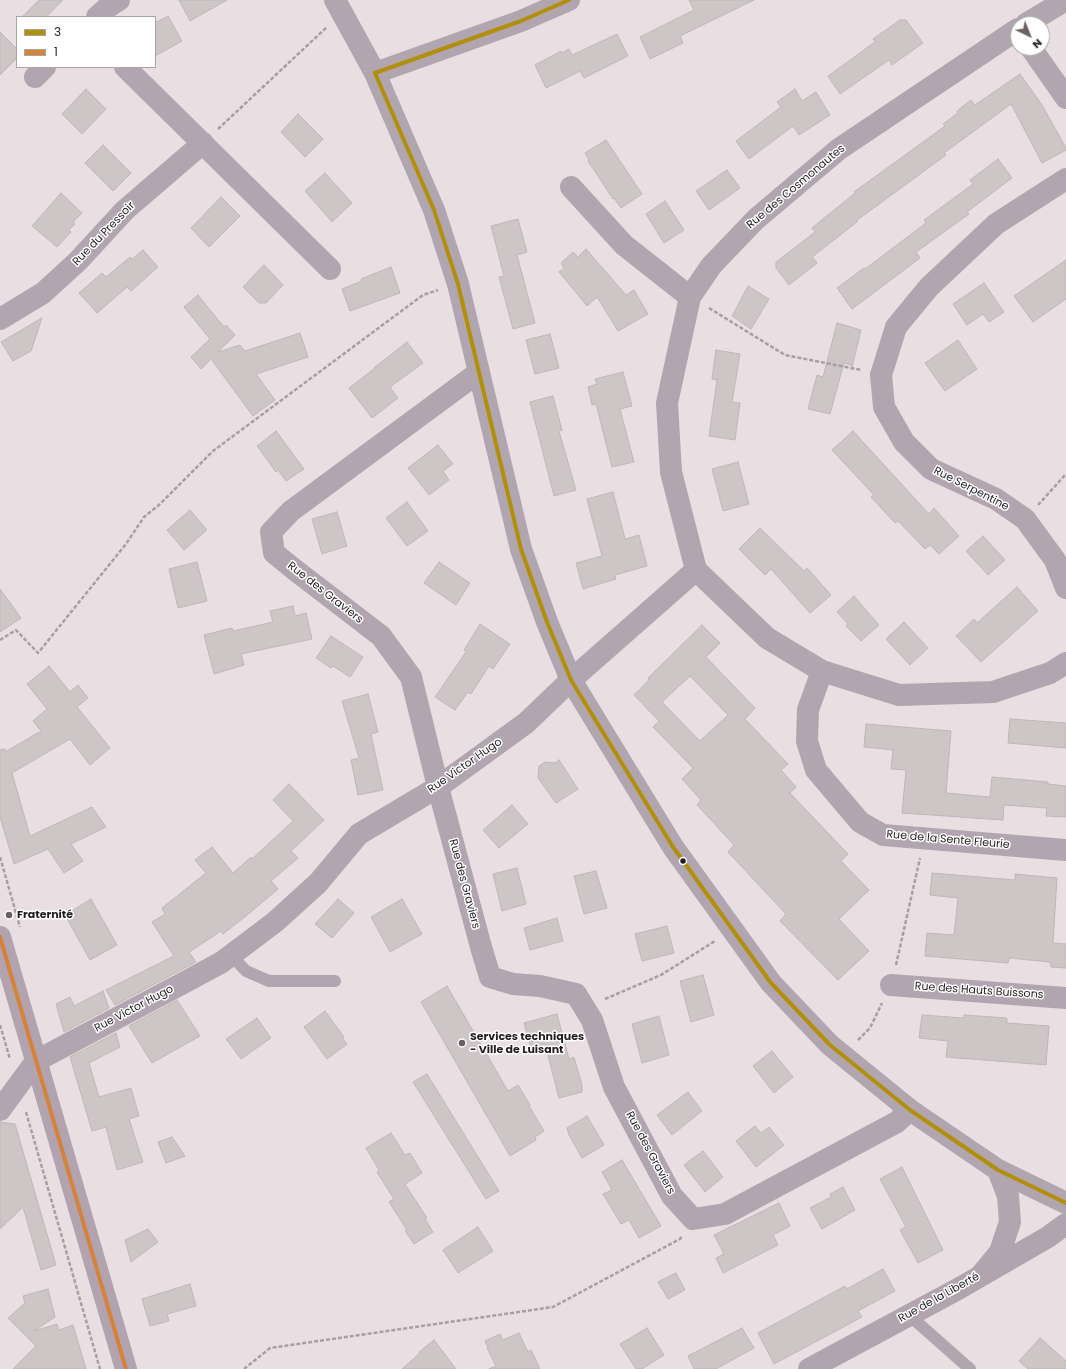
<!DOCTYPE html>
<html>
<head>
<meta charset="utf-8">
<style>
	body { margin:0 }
	#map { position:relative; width:1066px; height:1369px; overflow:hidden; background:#e9dee1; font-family:Poppins,sans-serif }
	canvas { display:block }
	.legend { position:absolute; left:16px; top:16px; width:140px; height:52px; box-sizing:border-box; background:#fff; border:1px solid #a7a5a5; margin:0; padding:5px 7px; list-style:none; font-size:12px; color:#241d1f }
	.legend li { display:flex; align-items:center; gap:8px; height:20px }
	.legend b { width:20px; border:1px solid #a7a5a5 }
	.north { position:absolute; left:1010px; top:16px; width:40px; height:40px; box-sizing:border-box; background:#fff; border:1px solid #a7a5a5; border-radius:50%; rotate:137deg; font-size:11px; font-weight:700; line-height:16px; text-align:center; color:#241d1f }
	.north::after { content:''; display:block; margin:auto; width:14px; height:18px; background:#696163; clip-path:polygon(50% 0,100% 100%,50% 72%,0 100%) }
</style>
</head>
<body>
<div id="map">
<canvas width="1066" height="1369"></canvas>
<ul class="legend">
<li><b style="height:5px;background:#b28f0b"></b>3</li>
<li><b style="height:5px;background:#d5823a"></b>1</li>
</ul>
<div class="north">N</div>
</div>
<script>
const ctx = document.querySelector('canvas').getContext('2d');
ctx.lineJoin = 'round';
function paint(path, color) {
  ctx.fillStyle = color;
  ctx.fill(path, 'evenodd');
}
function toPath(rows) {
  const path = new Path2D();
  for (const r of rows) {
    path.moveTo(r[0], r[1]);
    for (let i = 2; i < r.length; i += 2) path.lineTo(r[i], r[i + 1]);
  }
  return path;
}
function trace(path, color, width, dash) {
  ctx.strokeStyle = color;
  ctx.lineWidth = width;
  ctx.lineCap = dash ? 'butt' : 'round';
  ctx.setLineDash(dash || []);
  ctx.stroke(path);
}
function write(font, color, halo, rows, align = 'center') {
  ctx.font = font + ' Poppins,sans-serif';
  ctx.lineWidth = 3;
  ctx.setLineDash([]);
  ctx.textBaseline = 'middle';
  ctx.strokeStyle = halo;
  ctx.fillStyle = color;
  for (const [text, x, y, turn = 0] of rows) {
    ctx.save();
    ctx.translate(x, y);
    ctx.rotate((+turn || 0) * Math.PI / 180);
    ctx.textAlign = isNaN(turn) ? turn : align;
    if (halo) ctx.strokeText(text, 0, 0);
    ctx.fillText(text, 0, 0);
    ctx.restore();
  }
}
const building = toPath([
	[39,0,63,0,46,17,22,17,39,0],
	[179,0,227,0,190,21,179,0],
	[689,0,754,0,680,36,683,43,650,59,640,37,694,10,689,0],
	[168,16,182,41,155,56,155,23,168,16],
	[900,20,906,20,923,43,892,65,889,60,840,94,828,76,875,42,873,39,900,20],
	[0,32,17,49,17,58,0,75,0,32],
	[617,34,628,56,584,78,580,71,546,88,535,65,561,51,562,53,569,49,572,55,617,34],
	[1020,74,1042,105,1066,148,1066,150,1042,163,1011,104,944,153,946,155,856,221,857,222,812,257,817,263,789,285,776,268,776,262,815,232,812,228,855,193,854,192,945,126,943,124,958,113,957,111,971,100,975,105,1020,74],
	[86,89,106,109,82,134,62,114,86,89],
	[795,89,802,101,816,92,830,115,799,135,793,126,749,159,736,141,781,107,777,102,795,89],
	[298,114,323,139,305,157,281,132,298,114],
	[606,140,642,194,621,208,614,198,613,199,588,161,589,160,585,153,606,140],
	[103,145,131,173,113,191,85,163,103,145],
	[998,159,1012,178,967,212,969,214,916,252,920,258,852,309,837,288,864,268,865,269,926,223,924,220,973,184,970,180,998,159],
	[727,170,740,188,709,210,696,191,727,170],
	[325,173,352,203,332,222,305,191,325,173],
	[61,193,82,213,73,222,75,224,69,230,71,232,57,247,32,226,61,193],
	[221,197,240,216,209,247,191,228,221,197],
	[665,201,684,230,664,243,646,214,665,201],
	[518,219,527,252,517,255,535,323,513,329,499,277,504,276,491,226,518,219],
	[586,249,626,295,634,290,648,314,618,331,597,297,587,306,559,272,564,268,561,263,573,252,578,257,586,249],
	[143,250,158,267,131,291,127,287,97,313,79,293,102,273,106,277,130,257,132,259,143,250],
	[1066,260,1066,299,1033,322,1014,296,1066,260],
	[264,265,283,285,266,303,259,303,243,287,264,265],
	[391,267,400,293,350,311,342,289,362,281,361,279,391,267],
	[984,283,1004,312,989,322,983,314,967,325,953,304,984,283],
	[748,286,769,299,751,329,732,316,748,286],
	[198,295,224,327,226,325,235,335,218,352,240,345,245,351,300,333,308,357,256,374,275,400,253,416,211,359,201,369,191,357,210,339,184,307,198,295],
	[42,318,31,351,13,361,1,342,42,318],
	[837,323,861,330,852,367,851,365,844,363,830,414,808,409,817,375,823,377,837,323],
	[550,334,559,368,535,374,526,340,550,334],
	[958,340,977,369,945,391,925,363,958,340],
	[407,342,423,363,390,387,398,398,372,418,349,388,375,368,375,367,407,342],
	[716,350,740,354,732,402,740,403,735,440,709,436,717,380,712,379,716,350],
	[623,372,632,406,620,409,634,462,612,467,596,404,592,405,588,387,597,384,595,379,623,372],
	[553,396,562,430,559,431,576,490,554,496,530,402,553,396],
	[276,431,304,469,286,481,278,470,276,472,257,446,276,431],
	[853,431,929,514,934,508,959,536,939,554,930,545,925,549,898,521,895,523,871,497,874,495,832,450,853,431],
	[438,445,453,464,443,471,449,480,429,495,408,468,438,445],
	[738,462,749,504,723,511,712,469,738,462],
	[613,492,625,539,639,535,647,566,615,575,616,579,583,589,576,563,602,556,587,499,613,492],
	[407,502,428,531,407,546,386,518,407,502],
	[190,510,207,530,184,550,167,530,190,510],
	[337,512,347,546,322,554,312,519,337,512],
	[760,528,804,571,807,568,831,595,810,613,771,569,765,575,739,549,760,528],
	[983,536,1005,560,988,575,966,551,983,536],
	[197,562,207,601,178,608,169,569,197,562],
	[439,562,470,583,456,605,424,583,439,562],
	[1017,587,1038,611,981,662,956,636,974,619,977,623,1017,587],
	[0,589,21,618,0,632,0,589],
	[854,596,879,625,861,641,846,626,848,624,837,612,854,596],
	[293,606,295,616,306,613,312,639,241,654,244,665,214,674,204,635,232,628,233,631,273,622,270,611,293,606],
	[904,622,928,648,910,665,886,639,904,622],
	[480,624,510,644,493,669,489,666,471,694,468,692,455,710,435,697,466,652,464,650,480,624],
	[702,625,720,643,706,657,755,708,745,719,788,764,781,770,796,787,790,793,848,854,841,861,869,890,839,919,869,951,838,980,780,921,786,914,728,852,734,845,697,805,701,800,682,779,693,768,653,727,659,721,634,695,649,680,648,678,702,625],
	[690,676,728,715,700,741,662,702,690,676],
	[331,636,363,657,350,677,333,666,331,668,316,658,331,636],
	[49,666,70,692,78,685,88,698,77,707,110,748,90,765,70,739,12,773,30,836,92,807,106,827,71,844,83,861,64,873,48,849,14,864,0,817,0,750,5,749,5,752,41,731,33,721,47,709,27,684,49,666],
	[368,694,378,732,371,734,383,790,358,795,351,760,359,758,342,701,368,694],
	[1010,719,1066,723,1066,748,1008,743,1010,719],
	[866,724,951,731,946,793,990,797,992,777,1048,782,1048,784,1066,786,1066,817,1046,816,1047,808,1004,805,1003,820,902,813,906,770,891,769,893,750,864,747,866,724],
	[559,760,578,789,556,803,538,778,539,766,545,762,555,763,559,760],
	[289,784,324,820,291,851,298,858,271,881,278,889,246,916,223,934,221,931,189,952,196,962,115,1005,106,990,174,956,152,922,165,914,162,908,206,873,195,860,212,847,233,873,251,857,252,859,293,821,273,800,289,784],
	[512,805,528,824,499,848,483,830,512,805],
	[517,868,526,904,502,911,493,874,517,868],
	[596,871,607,908,584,914,574,876,596,871],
	[932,873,1015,880,1015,874,1057,878,1053,943,1066,944,1066,968,1051,967,1050,962,1009,958,1008,963,925,956,927,933,954,935,958,898,930,895,932,873],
	[91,899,117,945,90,960,65,915,91,899],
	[338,899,354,913,332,938,315,924,338,899],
	[402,899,422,934,390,952,371,917,402,899],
	[557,918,563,941,530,950,524,928,557,918],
	[667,926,674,953,642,961,635,934,667,926],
	[703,975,714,1015,691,1022,680,981,703,975],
	[447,986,508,1091,518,1085,530,1105,529,1106,544,1131,535,1137,536,1140,510,1156,421,1002,447,986],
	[103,991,109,1008,64,1032,56,1004,70,997,74,1006,103,991],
	[177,1000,200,1036,152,1063,129,1026,177,1000],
	[325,1011,344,1037,342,1038,347,1044,327,1059,304,1027,325,1011],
	[557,1014,569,1059,574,1057,582,1085,582,1092,559,1098,545,1044,531,1048,524,1023,557,1014],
	[922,1015,964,1018,964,1015,1007,1018,1007,1023,1049,1026,1046,1065,946,1057,948,1041,919,1038,922,1015],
	[659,1016,669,1055,642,1063,632,1024,659,1016],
	[257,1018,271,1038,241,1059,226,1039,257,1018],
	[116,1033,120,1047,89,1063,99,1097,131,1088,139,1116,129,1119,143,1162,117,1170,106,1127,92,1131,70,1057,116,1033],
	[772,1051,793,1077,774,1093,753,1066,772,1051],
	[427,1074,499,1191,486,1199,413,1082,427,1074],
	[688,1092,702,1111,672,1135,657,1115,688,1092],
	[587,1116,604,1145,582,1158,569,1135,567,1128,587,1116],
	[0,1122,15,1124,56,1265,41,1270,23,1207,0,1229,0,1122],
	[755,1126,761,1133,769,1127,784,1145,756,1167,736,1141,755,1126],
	[391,1133,405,1155,410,1153,422,1173,405,1184,427,1218,425,1219,433,1232,414,1244,405,1231,407,1230,389,1202,394,1199,377,1172,379,1170,366,1148,391,1133],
	[172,1137,185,1156,166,1163,158,1142,172,1137],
	[703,1151,723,1177,705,1192,684,1165,703,1151],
	[622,1160,661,1226,639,1238,629,1220,621,1224,603,1194,612,1190,602,1172,622,1160],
	[902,1167,943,1250,918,1263,900,1230,906,1227,880,1179,902,1167],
	[843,1187,855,1210,822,1229,810,1208,831,1197,830,1194,843,1187],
	[779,1203,790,1226,773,1235,778,1245,723,1273,716,1258,724,1254,714,1235,779,1203],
	[478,1227,493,1251,458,1273,443,1250,478,1227],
	[148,1229,158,1242,131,1262,125,1240,148,1229],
	[883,1269,895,1291,858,1311,862,1317,774,1364,758,1333,845,1286,847,1289,883,1269],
	[676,1273,685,1290,668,1299,658,1282,676,1273],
	[190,1284,196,1306,167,1314,169,1321,150,1326,142,1299,190,1284],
	[48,1289,55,1317,34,1331,57,1324,59,1330,73,1325,86,1369,13,1369,36,1346,8,1318,25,1303,23,1296,48,1289],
	[647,1328,664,1355,642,1369,636,1369,620,1344,647,1328],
	[742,1328,754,1348,716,1369,694,1369,688,1356,742,1328],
	[519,1333,528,1352,531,1350,540,1369,489,1369,496,1366,487,1348,488,1348,485,1341,500,1334,503,1340,519,1333],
	[1040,1338,1066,1361,1066,1369,1028,1369,1019,1361,1040,1338],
	[434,1340,456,1369,402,1369,420,1353,419,1352,434,1340]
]);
paint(building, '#cec6c6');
trace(building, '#bfb7b7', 1);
trace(toPath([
	[218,129,327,27],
	[709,308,785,355,861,370],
	[1038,505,1066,474],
	[0,640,16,630,38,653,126,544,144,517,160,504,213,451,423,295,438,290],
	[0,857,20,927],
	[896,965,920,858],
	[605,999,661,975,715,941],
	[0,1025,10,1059],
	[858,1040,870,1028,882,1003],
	[26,1112,100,1369],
	[244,1369,270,1348,553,1307,680,1239,682,1236]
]), '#a89ea6', 2.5, [4, 2]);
trace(toPath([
	[231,955,246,971,269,981,335,981],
	[909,1315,970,1369]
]), '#b1a6af', 12);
trace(toPath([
	[335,0,375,73,434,210,458,284,521,549,547,622,571,680,602,731,673,847,771,983,830,1045,910,1110,998,1170,1066,1203],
	[97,17,108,7,119,0],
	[1026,24,1066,0],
	[1018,29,839,149,756,219,711,266,690,297,667,403,671,472,696,570,767,638,822,671,899,695,993,692,1050,673,1066,663],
	[1031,48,1066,98],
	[125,67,330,269],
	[375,73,521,21,569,0],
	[35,77,45,67],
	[1066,179,996,224,929,287,896,327,881,375,884,407,904,442,931,469,996,499,1025,519,1055,560,1066,588],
	[571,187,624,245,690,297],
	[0,319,43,293,78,261,125,210,203,143],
	[479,372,291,511,271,532,274,553,295,570,381,636,411,677,438,787,481,947,490,977,513,984,540,986,576,994,592,1020,614,1087,672,1196,693,1219,725,1214,897,1122,910,1110],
	[822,671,808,710,807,741,816,770,860,822,883,835,1066,850],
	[891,985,1066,998],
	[0,1110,36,1061,187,981,222,962,275,922,318,883,359,834,438,787,526,723,571,680,696,570],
	[982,1274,1000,1252,1010,1222,1008,1196,998,1170]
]), '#b1a6af', 22);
trace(toPath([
	[0,937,126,1369],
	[809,1369,958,1289,1048,1237,1066,1224]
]), '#b2a4af', 22);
trace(toPath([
	[569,0,521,21,375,73,434,210,458,284,521,549,547,622,571,680,673,847,771,983,830,1045,910,1110,998,1170,1066,1203]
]), '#b28f0b', 4);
trace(toPath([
	[0,937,126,1369]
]), '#d5823a', 4);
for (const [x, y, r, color] of [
	[683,861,3.5,"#241d1f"],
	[9,915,4,"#696163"],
	[462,1043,4,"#696163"]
]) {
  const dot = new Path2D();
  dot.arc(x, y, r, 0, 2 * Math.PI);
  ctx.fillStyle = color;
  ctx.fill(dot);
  trace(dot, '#fff', 1.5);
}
write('11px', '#241d1f', '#fff', [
	["Rue des Cosmonautes",796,187,-40],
	["Rue du Pressoir",104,234,-46],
	["Rue Serpentine",971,489,27],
	["Rue des Graviers",325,593,38],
	["Rue Victor Hugo",465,766,-35],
	["Rue de la Sente Fleurie",948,840,5],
	["Rue des Graviers",464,884,75],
	["Rue des Hauts Buissons",979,991,4],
	["Rue Victor Hugo",134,1009,-28],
	["Rue des Graviers",650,1153,62],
	["Rue de la Liberté",939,1298,-29]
]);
write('bold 11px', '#241d1f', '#fff', [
	["Fraternité",17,915],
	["Services techniques",470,1037],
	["- Ville de Luisant",470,1050]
], 'left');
</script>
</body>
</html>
